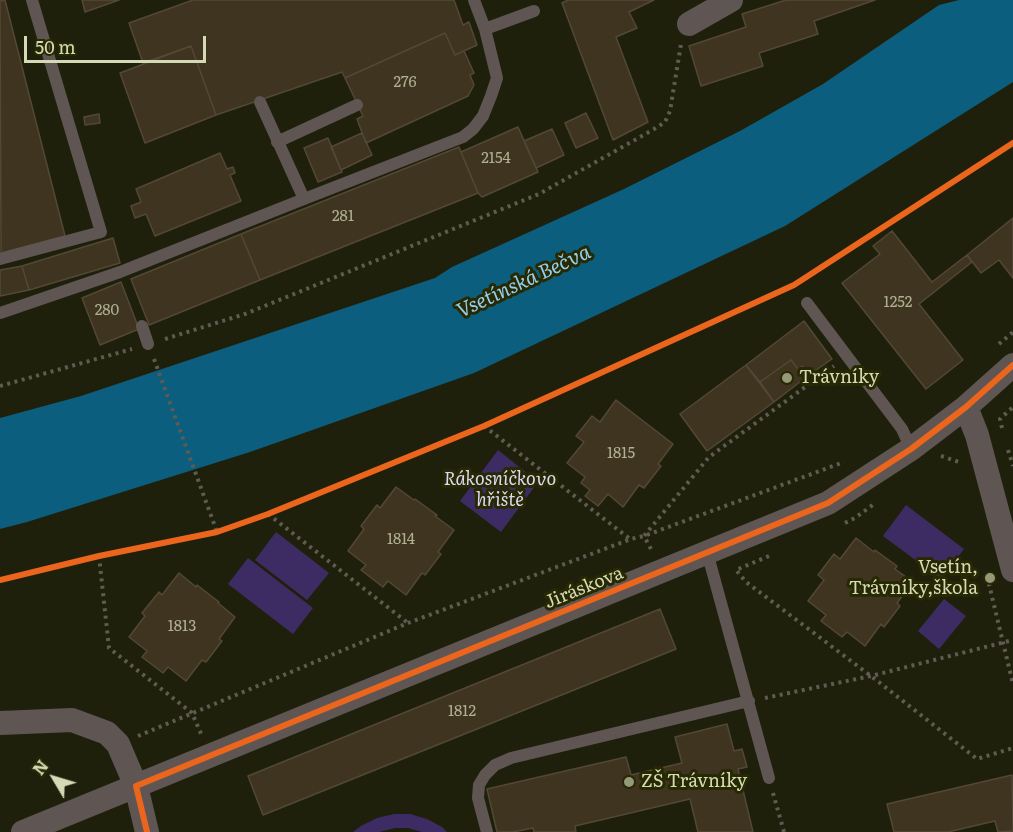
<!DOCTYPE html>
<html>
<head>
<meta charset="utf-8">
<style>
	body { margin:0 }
	#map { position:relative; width:1013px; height:832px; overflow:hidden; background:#1f200b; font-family:Literata,serif }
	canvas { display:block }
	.north { position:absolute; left:24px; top:748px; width:60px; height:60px; -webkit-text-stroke:4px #272902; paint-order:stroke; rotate:308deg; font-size:16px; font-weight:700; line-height:24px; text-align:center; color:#d5dab6 }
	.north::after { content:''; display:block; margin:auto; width:21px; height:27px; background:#d5dab6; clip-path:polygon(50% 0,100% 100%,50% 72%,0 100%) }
	.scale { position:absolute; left:24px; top:36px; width:182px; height:27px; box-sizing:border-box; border:3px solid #d5dab6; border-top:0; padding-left:8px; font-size:18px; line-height:21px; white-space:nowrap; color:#d5dab6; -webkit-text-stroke:4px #272902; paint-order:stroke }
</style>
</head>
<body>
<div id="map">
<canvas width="1013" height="832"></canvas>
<div class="north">N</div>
<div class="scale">50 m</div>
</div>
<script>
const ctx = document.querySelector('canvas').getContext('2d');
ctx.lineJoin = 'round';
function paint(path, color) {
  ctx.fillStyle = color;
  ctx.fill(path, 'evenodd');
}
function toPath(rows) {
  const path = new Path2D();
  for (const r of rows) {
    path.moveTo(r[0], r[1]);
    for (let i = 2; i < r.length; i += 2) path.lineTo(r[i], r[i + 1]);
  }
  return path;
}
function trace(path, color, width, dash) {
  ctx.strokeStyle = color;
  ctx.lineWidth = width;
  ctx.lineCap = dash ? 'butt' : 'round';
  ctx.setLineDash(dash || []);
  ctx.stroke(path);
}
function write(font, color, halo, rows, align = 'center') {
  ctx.font = font + ' Literata,serif';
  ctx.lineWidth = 6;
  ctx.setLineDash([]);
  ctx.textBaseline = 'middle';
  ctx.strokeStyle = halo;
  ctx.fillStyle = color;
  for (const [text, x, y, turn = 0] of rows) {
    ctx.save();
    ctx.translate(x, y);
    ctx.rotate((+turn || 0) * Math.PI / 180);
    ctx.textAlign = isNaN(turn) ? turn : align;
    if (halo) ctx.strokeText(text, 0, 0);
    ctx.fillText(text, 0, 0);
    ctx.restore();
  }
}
paint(toPath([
	[498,450,538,482,501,532,460,501],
	[906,505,964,549,941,579,883,536],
	[276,532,329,573,307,600,255,560],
	[248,558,313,608,293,634,228,584],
	[944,599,966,616,939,649,918,631],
	[394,814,410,814,427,819,442,827,447,832,422,832,408,828,395,828,379,832,353,832,361,826,377,818]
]), '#3d2c64');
paint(toPath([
	[959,0,1013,0,1013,82,785,226,474,373,250,452,27,522,0,529,0,418,81,396,435,278,452,267,624,189,740,131,823,84,939,5]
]), '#0c5e7e');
const building = toPath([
	[5,0,65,236,1,253,0,1,5,0],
	[82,0,119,0,85,12,82,0],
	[193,0,454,0,463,25,469,22,477,45,455,55,445,33,345,78,342,72,216,115,191,46,143,63,129,23,193,0],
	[568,0,654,0,629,12,637,28,616,37,648,122,613,140,562,3,568,0],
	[786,0,875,0,814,21,818,34,759,53,763,66,701,86,689,46,746,27,742,14,786,0],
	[445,33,455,55,464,51,474,73,470,75,474,85,468,96,366,143,357,119,363,116,345,78,445,33],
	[191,46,216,115,145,143,120,73,191,46],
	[586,113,598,138,576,148,565,123,586,113],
	[99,114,100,123,85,125,84,117,99,114],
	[518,127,538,172,482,197,478,193,461,152,518,127],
	[552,129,564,155,536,168,524,141,552,129],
	[362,133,372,155,341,170,331,147,362,133],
	[328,138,342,172,318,182,304,148,328,138],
	[459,147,478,193,260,280,241,234,459,147],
	[220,153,227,169,233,167,235,173,230,175,241,201,155,236,146,214,135,218,131,206,141,202,136,189,220,153],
	[1013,218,1013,278,999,260,981,273,967,255,1013,218],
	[892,231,932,282,967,255,972,262,919,304,963,360,926,389,842,283,880,254,873,246,892,231],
	[241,234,260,280,149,325,131,279,241,234],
	[113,238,120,263,29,290,22,266,113,238],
	[22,266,29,290,0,296,0,270,22,266],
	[121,282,139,329,100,345,82,298,121,282],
	[804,321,832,359,809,375,802,366,798,369,791,360,760,382,746,365,804,321],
	[791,360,798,369,802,366,809,375,774,402,760,382,791,360],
	[746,365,774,402,707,451,680,414,746,365],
	[616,400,673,444,658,464,661,466,644,488,639,485,623,507,608,494,598,506,585,496,590,490,581,483,585,477,567,463,584,442,576,436,592,416,600,422,616,400],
	[396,487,414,500,415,499,437,515,435,516,454,530,438,552,441,554,425,575,422,573,406,595,388,581,383,587,361,570,366,565,348,551,364,529,361,526,377,505,380,508,396,487],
	[856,538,874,552,875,550,897,566,895,569,913,582,897,603,900,606,884,627,881,624,865,646,847,632,842,637,821,621,826,615,808,601,824,580,818,575,834,554,840,559,856,538],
	[179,573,196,587,197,585,219,602,218,603,235,617,219,639,222,641,206,662,202,660,186,681,168,667,163,673,142,657,147,651,129,637,145,616,142,613,159,592,162,595,179,573],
	[660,609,676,649,263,815,248,776,660,609],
	[727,724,734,751,742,749,747,767,738,769,753,832,698,832,690,799,575,826,576,832,534,832,533,828,513,832,497,832,487,789,626,757,631,775,682,763,675,737,727,724],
	[1012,775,1013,831,998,832,995,821,948,832,894,832,887,804,1012,775]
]);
paint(building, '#3e3420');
trace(building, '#534836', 1.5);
trace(toPath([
	[165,339,245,314,539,194,656,128,665,122,670,111,681,44],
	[999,344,1013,332],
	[154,359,217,532],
	[0,386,132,349],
	[484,426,630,539],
	[1002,428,1000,419,1013,407],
	[1008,450,1013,466],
	[941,456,959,462],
	[268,514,408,623],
	[845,523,855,518,874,504],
	[651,549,644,536,709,457,834,366],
	[99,556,109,648,192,713,202,736],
	[769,556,736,570,746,582,871,676,977,759,1013,748],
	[987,576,1013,684],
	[0,580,99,556,217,532,268,514,484,426,794,285,1013,143],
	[765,698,871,676,1013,640],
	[138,736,408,623,631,539,644,536,844,462],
	[773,793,784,832]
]), '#5f5b52', 4, [3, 4.5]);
trace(toPath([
	[485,29,534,11],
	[260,102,304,199],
	[277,142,357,105],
	[0,259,101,232,32,0],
	[807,303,902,429,911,449],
	[0,313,120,272,304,199,463,137,473,129,483,116,491,96,497,78,485,29,474,0],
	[142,326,148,344],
	[707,552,769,778],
	[487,832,478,798,479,785,485,775,495,765,511,758,749,701]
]), '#5f5654', 12);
trace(toPath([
	[689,24,731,0],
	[966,407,977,435,1013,570],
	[0,723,72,720,107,733,118,744,136,786,147,832],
	[23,832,828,503,911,449,966,407,1013,365]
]), '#5f5654', 24);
trace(toPath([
	[0,580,99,556,217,532,268,514,484,426,794,285,1013,143],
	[147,832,136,786,828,503,911,449,966,407,1013,365]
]), '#eb651d', 6);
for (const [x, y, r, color] of [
	[787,378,6,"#95997a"],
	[990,578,6,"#95997a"],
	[629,782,6,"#95997a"]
]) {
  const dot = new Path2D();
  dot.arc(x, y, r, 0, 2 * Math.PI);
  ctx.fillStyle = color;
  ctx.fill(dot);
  trace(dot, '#272902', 2);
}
write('15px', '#afb090', null, [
	["276",405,83],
	["2154",496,159],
	["281",343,217],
	["1252",898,303],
	["280",107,311],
	["1815",621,454],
	["1814",401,540],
	["1813",182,627],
	["1812",462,712]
]);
write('18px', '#d5dab6', '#272902', [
	["Trávníky",799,378],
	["Vsetín,",978,568,"right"],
	["Trávníky,škola",978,589,"right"],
	["ZŠ Trávníky",641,782]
], 'left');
write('italic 18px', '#ddd8f4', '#272902', [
	["Rákosníčkovo",500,480],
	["hřiště",500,501]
]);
write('18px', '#d5dab6', '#272902', [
	["Jiráskova",584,588,-22]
]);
write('italic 20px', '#94cfef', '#272902', [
	["Vsetínská Bečva",524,282,-25]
]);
</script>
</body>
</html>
